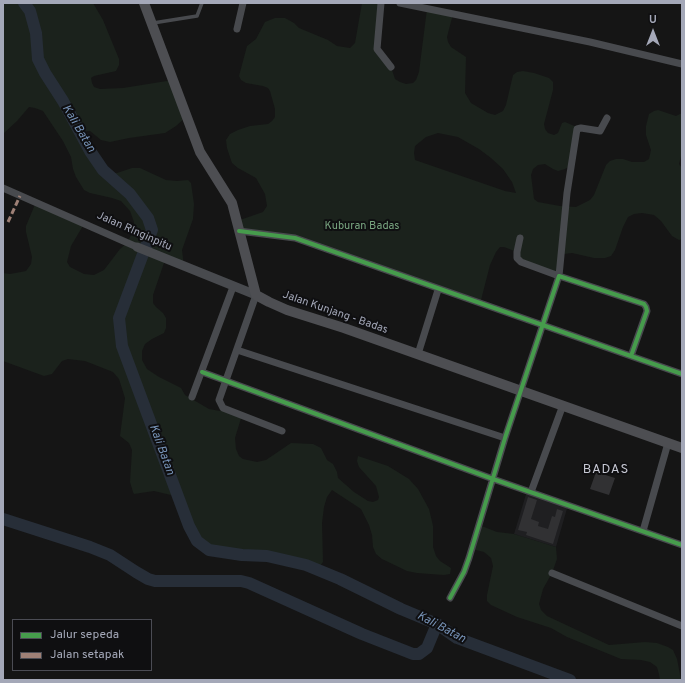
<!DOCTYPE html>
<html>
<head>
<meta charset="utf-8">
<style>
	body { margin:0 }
	#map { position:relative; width:685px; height:683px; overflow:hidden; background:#151515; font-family:Overpass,sans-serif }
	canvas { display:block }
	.frame { position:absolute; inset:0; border:4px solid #a4a8b8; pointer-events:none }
	.legend { position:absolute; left:12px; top:619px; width:140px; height:52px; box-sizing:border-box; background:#0f0f11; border:1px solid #4b4c54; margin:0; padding:5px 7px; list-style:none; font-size:12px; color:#a4a8b8 }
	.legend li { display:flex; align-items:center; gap:8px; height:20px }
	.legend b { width:20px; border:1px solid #4b4c54 }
	.north { position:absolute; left:633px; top:12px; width:40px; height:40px; -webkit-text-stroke:3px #0f0f11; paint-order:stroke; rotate:0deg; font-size:11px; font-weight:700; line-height:16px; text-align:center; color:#a4a8b8 }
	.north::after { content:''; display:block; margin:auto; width:14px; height:18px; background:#a4a8b8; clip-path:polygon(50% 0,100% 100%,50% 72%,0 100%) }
</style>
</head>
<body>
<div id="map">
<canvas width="685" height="683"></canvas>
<div class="frame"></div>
<ul class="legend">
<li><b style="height:5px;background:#469c4c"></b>Jalur sepeda</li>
<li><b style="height:5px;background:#9e8076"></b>Jalan setapak</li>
</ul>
<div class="north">U</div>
</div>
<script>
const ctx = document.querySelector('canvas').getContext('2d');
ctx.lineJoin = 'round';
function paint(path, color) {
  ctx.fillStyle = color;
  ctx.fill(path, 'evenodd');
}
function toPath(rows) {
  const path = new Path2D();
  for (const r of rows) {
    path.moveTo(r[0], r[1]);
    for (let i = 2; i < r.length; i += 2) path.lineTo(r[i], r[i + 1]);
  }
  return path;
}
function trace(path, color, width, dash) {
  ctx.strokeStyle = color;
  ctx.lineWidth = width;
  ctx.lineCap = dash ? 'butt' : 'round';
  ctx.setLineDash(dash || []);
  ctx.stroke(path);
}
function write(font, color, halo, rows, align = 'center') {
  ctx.font = font + ' Overpass,sans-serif';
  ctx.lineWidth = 4;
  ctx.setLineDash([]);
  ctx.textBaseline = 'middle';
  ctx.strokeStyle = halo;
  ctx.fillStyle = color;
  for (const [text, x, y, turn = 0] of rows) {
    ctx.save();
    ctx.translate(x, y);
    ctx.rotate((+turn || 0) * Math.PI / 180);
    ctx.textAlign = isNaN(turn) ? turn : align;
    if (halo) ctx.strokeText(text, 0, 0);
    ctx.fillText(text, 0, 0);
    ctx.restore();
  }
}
paint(toPath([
	[527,491,568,505,556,547,514,534]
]), '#1f1f21');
paint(toPath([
	[3,3,93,3,103,20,119,59,119,65,116,71,94,76,91,78,92,83,94,87,100,89,123,88,173,80,187,116,176,126,165,133,129,138,110,142,101,140,90,131,85,131,82,136,90,151,106,173,117,173,132,168,140,168,166,180,177,181,188,180,191,183,194,204,193,219,182,250,184,267,165,260,153,295,153,303,156,307,163,313,166,318,166,328,164,333,152,339,145,344,142,351,142,360,147,369,159,377,181,388,185,395,209,409,220,411,223,408,242,415,235,438,236,449,239,456,243,459,257,462,266,460,291,443,313,444,321,448,327,460,333,464,337,472,338,478,354,492,368,501,373,502,378,500,379,497,376,486,359,467,357,461,358,456,388,466,409,479,418,489,429,509,433,526,433,547,436,556,440,561,451,568,450,574,444,575,417,573,407,571,382,559,376,554,373,547,372,535,369,525,361,509,332,490,327,497,324,507,322,523,323,562,317,570,306,565,267,556,242,555,209,550,202,546,193,536,179,498,175,496,154,491,134,494,133,492,130,482,132,450,129,443,120,436,125,398,119,379,113,372,85,361,68,359,62,361,52,374,44,376,3,361,3,273,10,274,26,271,31,264,32,257,26,232,26,226,36,202,84,224,71,246,67,262,70,267,84,274,94,275,104,270,120,249,127,243,134,229,134,222,130,211,121,201,112,198,90,193,84,190,76,177,73,169,71,157,63,141,43,111,35,108,29,107,17,121,3,134],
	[362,3,381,3,377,44,391,67,395,79,400,82,406,84,413,83,416,80,419,72,427,9,453,14,447,37,448,42,451,47,466,57,465,93,471,103,488,113,495,115,503,111,506,105,513,75,517,72,523,71,534,73,549,78,553,82,553,90,544,124,545,129,548,133,554,135,558,133,562,123,565,122,579,128,572,165,565,169,558,171,553,169,545,164,538,165,533,169,531,175,534,199,538,202,560,206,576,207,590,200,594,195,606,165,610,161,616,159,623,159,632,162,644,162,649,159,651,150,646,135,646,126,649,114,654,111,658,110,676,116,682,113,682,153,679,164,682,168,682,239,679,240,672,236,661,221,654,215,642,213,634,214,628,217,623,227,615,250,611,256,605,258,594,258,572,253,564,254,559,276,521,262,517,252,504,247,500,247,496,252,490,265,480,304,314,245,239,231,237,221,263,212,267,206,265,194,256,178,238,168,232,163,227,148,226,140,230,134,238,130,250,126,268,124,272,121,275,117,275,109,270,91,268,88,263,86,246,83,241,80,239,76,247,46,256,39,265,22,275,18,285,18,294,23,299,28,328,40,337,46,350,48,355,43],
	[438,133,458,137,479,149,491,158,503,169,512,182,516,193,505,191,415,160,414,153,415,146,426,137],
	[479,525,497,532,514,534,556,547,557,559,552,573,543,589,539,604,541,610,547,616,609,645,645,642,657,643,668,647,673,650,677,659,681,680,660,680,659,674,657,667,650,662,641,660,621,659,567,637,551,628,517,617,491,605,487,601,487,595,493,566,491,558,484,552,472,549]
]), '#1b221c');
trace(toPath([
	[24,3,30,11,36,33,38,59,45,73,63,101,90,151,103,170,130,194,148,218,152,230,119,318,122,346,189,526,197,541,209,550,242,555,267,556,306,565,340,579,401,609,437,624,457,638,570,680],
	[3,519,90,547,110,555,136,572,148,579,155,581,241,581,249,583,362,634,413,654,419,654,427,648,437,624]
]), '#272e38', 12);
paint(toPath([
	[596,472,615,478,609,495,590,489],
	[528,497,537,500,531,519,539,522,538,526,548,529,552,516,555,517,557,509,563,511,553,544,526,535,527,532,518,530]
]), '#313133');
trace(toPath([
	[153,23,197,16,202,3]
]), '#484a4e', 3.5);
trace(toPath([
	[381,3,377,49,391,67],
	[400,3,590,42,682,64],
	[237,29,243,3],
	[3,188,137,247],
	[239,231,295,238,682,374],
	[520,238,517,252,517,258,521,262,559,276,567,193,577,129,581,128,600,131,607,118],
	[256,295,219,400,223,408,282,431],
	[237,350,505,438],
	[418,354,438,290],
	[202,372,493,479,682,545],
	[192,397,233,287],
	[531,492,563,405],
	[643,531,668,443],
	[552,573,682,626],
	[450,598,464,572,469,558,505,438,559,276,644,304,646,307,647,311,631,356]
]), '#484a4e', 7);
trace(toPath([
	[137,247,256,295]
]), '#484a4e', 9);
trace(toPath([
	[144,3,200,152,232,203,256,295,269,302,287,310,344,328,682,448]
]), '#4d4e52', 10);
trace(toPath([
	[8,222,20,196]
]), '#9e8076', 3, [6, 3]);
trace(toPath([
	[239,231,295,238,682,374],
	[202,372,493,479,682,545],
	[450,598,464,572,469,558,505,438,559,276,644,304,646,307,647,311,631,356]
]), '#469c4c', 4);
write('11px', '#79a580', '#0f0f11', [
	["Kuburan Badas",362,227]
]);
write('11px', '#a4a8b8', '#0f0f11', [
	["Jalan RInginpitu",134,232,24],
	["Jalan Kunjang - Badas",335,313,19]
]);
write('italic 12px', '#7793b7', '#0f0f11', [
	["Kali Batan",78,129,59],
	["Kali Batan",161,450,70],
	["Kali Batan",441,628,28]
]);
ctx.letterSpacing = '1px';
write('13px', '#c6c8d3', '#0f0f11', [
	["BADAS",606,470]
]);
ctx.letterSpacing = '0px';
</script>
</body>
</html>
